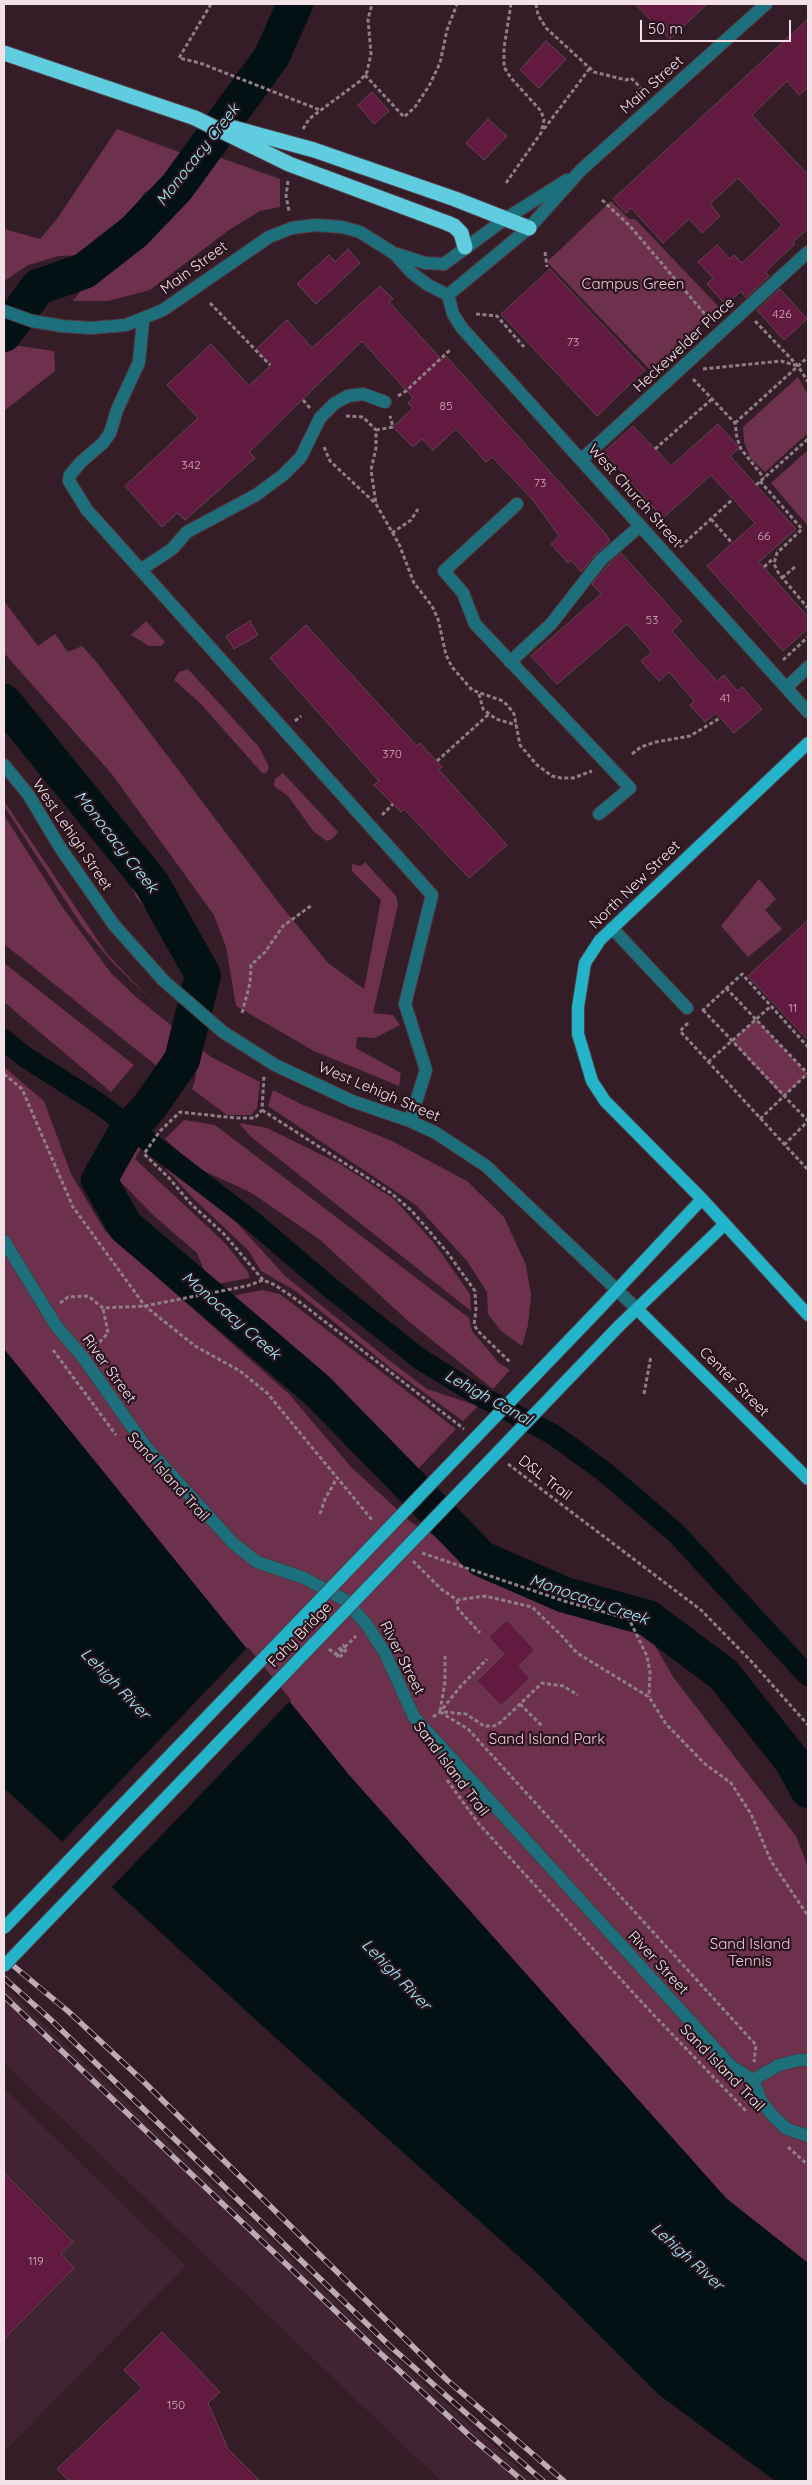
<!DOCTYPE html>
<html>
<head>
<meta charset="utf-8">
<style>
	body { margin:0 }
	#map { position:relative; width:812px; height:2485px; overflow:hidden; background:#341d27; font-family:Quicksand,sans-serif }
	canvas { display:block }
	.frame { position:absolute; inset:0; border:5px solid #f2e2e8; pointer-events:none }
	.scale { position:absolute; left:640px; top:20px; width:151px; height:22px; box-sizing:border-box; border:2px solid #f2e2e8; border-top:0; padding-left:6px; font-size:15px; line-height:18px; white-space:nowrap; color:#f2e2e8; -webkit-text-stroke:4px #29131d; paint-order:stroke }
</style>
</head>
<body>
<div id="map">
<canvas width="812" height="2485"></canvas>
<div class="frame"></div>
<div class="scale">50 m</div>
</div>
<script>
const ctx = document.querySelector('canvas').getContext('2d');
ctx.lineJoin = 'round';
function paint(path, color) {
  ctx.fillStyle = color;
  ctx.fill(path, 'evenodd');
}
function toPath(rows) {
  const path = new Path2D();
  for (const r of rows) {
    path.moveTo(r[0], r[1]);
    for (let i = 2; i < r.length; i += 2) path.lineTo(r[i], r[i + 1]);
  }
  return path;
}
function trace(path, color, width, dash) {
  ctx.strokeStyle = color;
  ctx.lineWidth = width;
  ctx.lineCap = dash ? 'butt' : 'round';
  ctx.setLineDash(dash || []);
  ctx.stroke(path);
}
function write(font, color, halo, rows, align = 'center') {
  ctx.font = font + ' Quicksand,sans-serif';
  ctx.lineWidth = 4.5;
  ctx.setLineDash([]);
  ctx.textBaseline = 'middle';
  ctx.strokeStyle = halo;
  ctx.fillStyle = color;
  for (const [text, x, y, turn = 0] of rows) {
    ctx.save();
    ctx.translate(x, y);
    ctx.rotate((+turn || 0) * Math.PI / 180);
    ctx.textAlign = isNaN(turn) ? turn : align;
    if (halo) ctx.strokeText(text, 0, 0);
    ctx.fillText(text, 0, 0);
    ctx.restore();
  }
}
paint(toPath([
	[4,1986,401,2363,534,2481,441,2481,4,2063],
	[4,2088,186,2266,4,2452]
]), '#412331');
paint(toPath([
	[117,129,184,154,160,187,145,192,123,224,87,255,59,256,28,265,4,281,4,229,40,239,57,219],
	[210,154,280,179,280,207,260,211,229,230,150,290,108,301,73,301,90,279,127,254,178,206],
	[611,201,629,219,635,219,719,307,651,371,547,262],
	[13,345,54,351,55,371,4,411,4,354],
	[798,377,808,395,808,433,765,472,750,458,744,442,743,427],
	[808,450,808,526,771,483],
	[4,601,38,646,55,634,68,652,82,646,98,664,279,903,328,963,364,989,381,900,352,871,352,864,361,866,365,862,396,896,398,905,373,1013,393,1015,400,1025,375,1038,357,1037,356,1048,401,1073,399,1086,314,1051,236,1006,226,947,214,915,111,773,4,653],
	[146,621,165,642,161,646,149,646,131,635],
	[188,669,259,747,269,767,266,773,262,773,200,703,174,680,179,672],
	[4,710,148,894,171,942,136,897,125,870,4,716],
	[283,773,338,832,332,839,327,841,314,832,288,796,274,786,275,779],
	[4,801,107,954,154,1003,111,961,82,926,4,806],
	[4,815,63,908,111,973,136,997,177,1030,158,1067,4,944],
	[759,879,776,899,765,910,782,929,748,957,721,926],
	[4,963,134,1065,111,1092,4,1002],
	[756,1019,807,1074,783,1097,732,1041],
	[199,1047,211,1057,260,1082,257,1108,251,1115,227,1115,192,1089,195,1081],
	[4,1067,44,1101,71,1174,105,1231,289,1394,351,1467,412,1523,490,1568,642,1623,673,1677,796,1836,808,1867,808,2263,726,2199,349,1775,4,1349],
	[273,1090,301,1104,392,1141,467,1181,504,1217,526,1265,531,1295,528,1325,522,1346,501,1331,488,1314,487,1292,467,1261,416,1205,268,1106],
	[184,1120,215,1125,469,1318,472,1331,499,1363,510,1370,493,1389,407,1320,319,1239,250,1192,197,1168,165,1139],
	[239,1123,267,1128,340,1164,394,1199,434,1243,470,1294,471,1311,250,1136],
	[137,1139,143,1145,135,1159,225,1243,248,1272,250,1278,210,1285,197,1253,153,1215,116,1177,120,1153],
	[154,1156,236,1222,285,1276,385,1357,427,1389,478,1406,463,1421,393,1370,296,1291,261,1271,248,1250,193,1198],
	[262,1290,280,1294,456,1429,413,1474,353,1418,320,1373,271,1340,227,1297]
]), '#6d314d');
paint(toPath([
	[4,1349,349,1775,726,2198,808,2263,808,2481,775,2481,658,2394,535,2271,257,2021,4,1788]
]), '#031114');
paint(toPath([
	[248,1647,291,1700,110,1889,60,1844]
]), '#341d27');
trace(toPath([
	[4,1040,25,1057,101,1105,166,1155,251,1220,333,1290,420,1359,480,1396,554,1435,606,1473,676,1533,808,1676]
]), '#031114', 21);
trace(toPath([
	[4,334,38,287,84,271,134,232,177,187,272,56,295,4],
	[4,702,152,884,203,975,182,1060,150,1106,125,1134,99,1180,125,1226,317,1390,482,1559,565,1595,648,1618,723,1674,793,1762,808,1790]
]), '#031114', 36);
const building = toPath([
	[635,4,707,4,670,39,635,4],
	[808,19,808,87,799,95,787,81,752,115,808,175,808,228,793,242,795,244,765,272,769,276,746,298,741,291,726,305,707,284,713,278,698,262,717,245,730,259,734,255,742,263,782,225,738,178,710,204,720,216,702,233,689,219,663,243,631,208,626,213,613,199,808,19],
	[546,41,566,59,539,88,520,70,546,41],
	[372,92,389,111,374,124,358,105,372,92],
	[488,119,507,136,484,160,466,143,488,119],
	[348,249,360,263,316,304,297,284,329,255,335,262,348,249],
	[550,269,645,370,597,416,501,314,550,269],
	[380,286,393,299,389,302,442,360,446,356,604,532,610,541,595,555,581,572,571,560,568,563,551,544,559,536,534,501,492,457,486,462,456,429,433,450,422,439,413,447,393,427,413,408,408,403,413,398,362,341,249,452,255,458,185,520,177,513,162,527,125,486,198,418,167,385,211,344,249,386,271,365,256,349,287,320,312,348,380,286],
	[780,289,807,319,784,340,757,310,780,289],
	[718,424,740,448,730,456,796,529,759,562,808,617,808,628,783,651,707,566,755,523,711,475,663,518,604,452,633,426,671,466,718,424],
	[621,553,682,621,672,631,694,656,717,681,724,675,737,691,742,687,762,709,734,733,716,713,705,722,690,705,694,701,669,672,659,681,641,661,652,652,627,624,557,684,531,656,601,594,592,584,607,566,621,553],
	[250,621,258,635,234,649,226,636,250,621],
	[306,625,417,746,420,743,442,767,439,770,507,845,469,878,404,809,401,812,374,785,379,781,270,658,306,625],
	[808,920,808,1040,748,976,808,920],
	[507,1620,535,1650,519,1666,530,1678,501,1706,477,1681,504,1654,488,1637,507,1620],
	[4,2173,73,2242,61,2254,74,2268,4,2339,4,2173],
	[162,2332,220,2392,208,2403,228,2449,260,2481,69,2481,57,2469,142,2388,124,2370,162,2332]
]);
paint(building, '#631a40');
trace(building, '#604651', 1);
const minor = toPath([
	[397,254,425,263,444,264,505,219,567,180],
	[448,295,453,314,462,328,808,712],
	[448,295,529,228,581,170,766,4],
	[4,311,32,321,62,326,91,328,126,325,163,310,269,237,292,228,315,225,342,227,360,232,395,254,412,273,428,285,448,295],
	[143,320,139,362,117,410,110,433,103,443,81,462,70,475,69,481,87,510,432,895,405,1004,426,1070,410,1121],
	[581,460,808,252],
	[517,504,444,571,463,593,475,624,630,788,599,814],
	[142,569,172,549,187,532,256,495,283,475,301,457,320,418,335,403,348,396,363,394,385,402],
	[510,662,551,624,601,560,640,526],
	[786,688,808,667],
	[4,765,28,794,61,849,114,925,164,981,223,1032,275,1065,352,1101,410,1121,436,1133,486,1166,637,1309],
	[612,928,687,1008],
	[4,1241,57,1327,82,1356,146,1447,233,1543,257,1562,304,1578,345,1600,367,1625,385,1653,414,1717,731,2066,753,2080,761,2101,773,2116,787,2129,808,2136],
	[753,2080,779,2065,799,2060,808,2060]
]);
const major = toPath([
	[808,743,600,940,585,963,578,1007,578,1034,592,1081,605,1101,702,1199,808,1315],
	[600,1308,702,1199],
	[637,1309,808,1479],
	[619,1326,725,1224]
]);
const highway = toPath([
	[4,53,195,118],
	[455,199,529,228],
	[447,223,454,226,461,233,465,247]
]);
trace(minor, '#4f3942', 14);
trace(major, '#4f3942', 14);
trace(highway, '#4f3942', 17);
trace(toPath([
	[211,4,179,58,200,63,320,110],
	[536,4,538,15,546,28,594,72,626,80,631,78,645,92],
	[365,75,404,117,415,107,429,86,440,63,447,30,457,4],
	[303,129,309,119,360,81,367,72,371,54,368,19,372,4],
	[544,129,590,68],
	[288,181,286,196,289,211],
	[506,183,541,133,544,120,541,111,511,78,504,67,504,48,511,4],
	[602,200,629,225,710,320],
	[545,252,547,267],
	[210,303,270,365],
	[476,314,497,316,524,347],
	[755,321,798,366,808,382],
	[703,369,781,361,798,366],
	[693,379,735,423,737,438,741,449,764,478],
	[398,396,406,391,451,349],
	[303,400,310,408],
	[346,416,363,417,376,430,376,448,371,470,376,504,399,544,414,583,432,606,438,619,446,655,452,667,472,690,503,701,509,707,514,714,520,745,537,765,552,776,561,778,573,778,592,771],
	[735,423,808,357],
	[376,430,393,427,390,416],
	[324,447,330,461,376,504],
	[655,449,712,399],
	[760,481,802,529,777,553,774,564,779,574,808,608],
	[756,485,808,439],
	[711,519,732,543],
	[392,533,411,520,418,509],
	[680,547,733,499],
	[764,567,774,558],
	[782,578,796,566],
	[783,660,808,637],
	[479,694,483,709,496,719,516,725],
	[295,721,301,716],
	[632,754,641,747,656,742,690,736,720,718],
	[437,761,489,714],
	[382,815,393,804],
	[726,988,808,1074],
	[703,1010,808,1121],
	[702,1011,742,974,808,1047],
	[242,1013,250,983,251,965,265,952,283,926,312,905],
	[688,1023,680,1031,808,1170],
	[708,1062,771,1006],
	[4,1074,22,1089,73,1207,145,1306,195,1346,240,1371,267,1393,373,1521],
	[262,1110,391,1193,412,1211,447,1252,475,1291,476,1310,474,1325,478,1331,510,1362],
	[760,1119,808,1073],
	[784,1145,807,1122],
	[263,1280,224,1234,191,1204,169,1178,144,1154,160,1131,180,1112,236,1118,255,1118,262,1110,264,1076],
	[60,1303,68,1297,88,1296,103,1308,145,1306,247,1286,263,1280,275,1285,297,1300,464,1429],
	[95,1347,108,1333,103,1308],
	[53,1350,116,1435],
	[644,1394,651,1356],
	[508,1464,701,1610,751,1661,808,1725],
	[320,1514,325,1499,337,1478],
	[422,1553,564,1601,629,1619,647,1656,650,1672,649,1697],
	[413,1561,441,1589,457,1600,485,1596,532,1607,562,1636,577,1653,649,1697,666,1724,705,1764,731,1783,751,1814,771,1861,808,1916],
	[457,1600,458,1609,480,1633],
	[329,1649,335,1654,343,1645,347,1649,339,1658,337,1656,343,1649,356,1636],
	[520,1704,542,1726],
	[440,1711,445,1682,445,1656],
	[440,1712,468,1729,756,2045,754,2062],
	[444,1712,466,1714,484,1726,494,1726,501,1722,542,1683,563,1686,578,1695],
	[433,1717,440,1712,460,1687,487,1659],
	[447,1780,479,1824,649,2010,747,2112],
	[788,2147,808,2165]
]), '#907d85', 3, [4, 2.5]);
trace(minor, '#1d6f7c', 12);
trace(major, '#23b4ca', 12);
trace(highway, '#5fccdf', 15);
const rail = toPath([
	[4,1958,69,2012,142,2080,447,2380,564,2481],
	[4,1978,49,2018,391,2347,543,2481],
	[4,1996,366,2340,472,2438,523,2481]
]);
trace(rail, '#bdabb2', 5.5);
trace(rail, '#29131d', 4, [11]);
const majorBridge = toPath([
	[4,1928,600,1308],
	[4,1966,619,1326]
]);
const highwayBridge = toPath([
	[195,118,289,164,447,223],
	[230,127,314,150,455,199]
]);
trace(majorBridge, '#4f3942', 14, []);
trace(highwayBridge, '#4f3942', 17, []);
trace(majorBridge, '#23b4ca', 12);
trace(highwayBridge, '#5fccdf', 15);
write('12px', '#ceb0be', null, [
	["426",782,314],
	["73",573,342],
	["85",446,406],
	["342",191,465],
	["73",540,483],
	["66",764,536],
	["53",652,620],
	["41",725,698],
	["370",392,754],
	["11",793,1008],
	["119",36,2261],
	["150",176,2405]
]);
write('15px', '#f2e2e8', '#29131d', [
	["Main Street",652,85,-42],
	["Main Street",194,268,-36],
	["Heckewelder Place",684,345,-43],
	["West Church Street",635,496,48],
	["West Lehigh Street",72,835,56],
	["North New Street",635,885,-44],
	["West Lehigh Street",379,1092,23],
	["River Street",109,1369,54],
	["Center Street",734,1382,45],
	["Sand Island Trail",168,1477,48],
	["D&L Trail",545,1478,38],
	["Fahy Bridge",300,1635,-46],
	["River Street",402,1658,63],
	["Sand Island Trail",451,1769,53],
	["River Street",658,1963,47],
	["Sand Island Trail",722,2068,46]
]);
write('15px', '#f3c6d8', '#29131d', [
	["Campus Green",633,284],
	["Sand Island Park",547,1739],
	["Sand Island",750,1944],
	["Tennis",750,1961]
]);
write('italic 16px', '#99eefd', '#29131d', [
	["Monocacy Creek",198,155,-52],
	["Monocacy Creek",116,842,52],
	["Monocacy Creek",231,1316,41],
	["Lehigh Canal",488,1398,29],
	["Monocacy Creek",589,1600,19],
	["Lehigh River",115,1684,46],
	["Lehigh River",396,1975,46],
	["Lehigh River",687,2257,42]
]);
</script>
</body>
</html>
